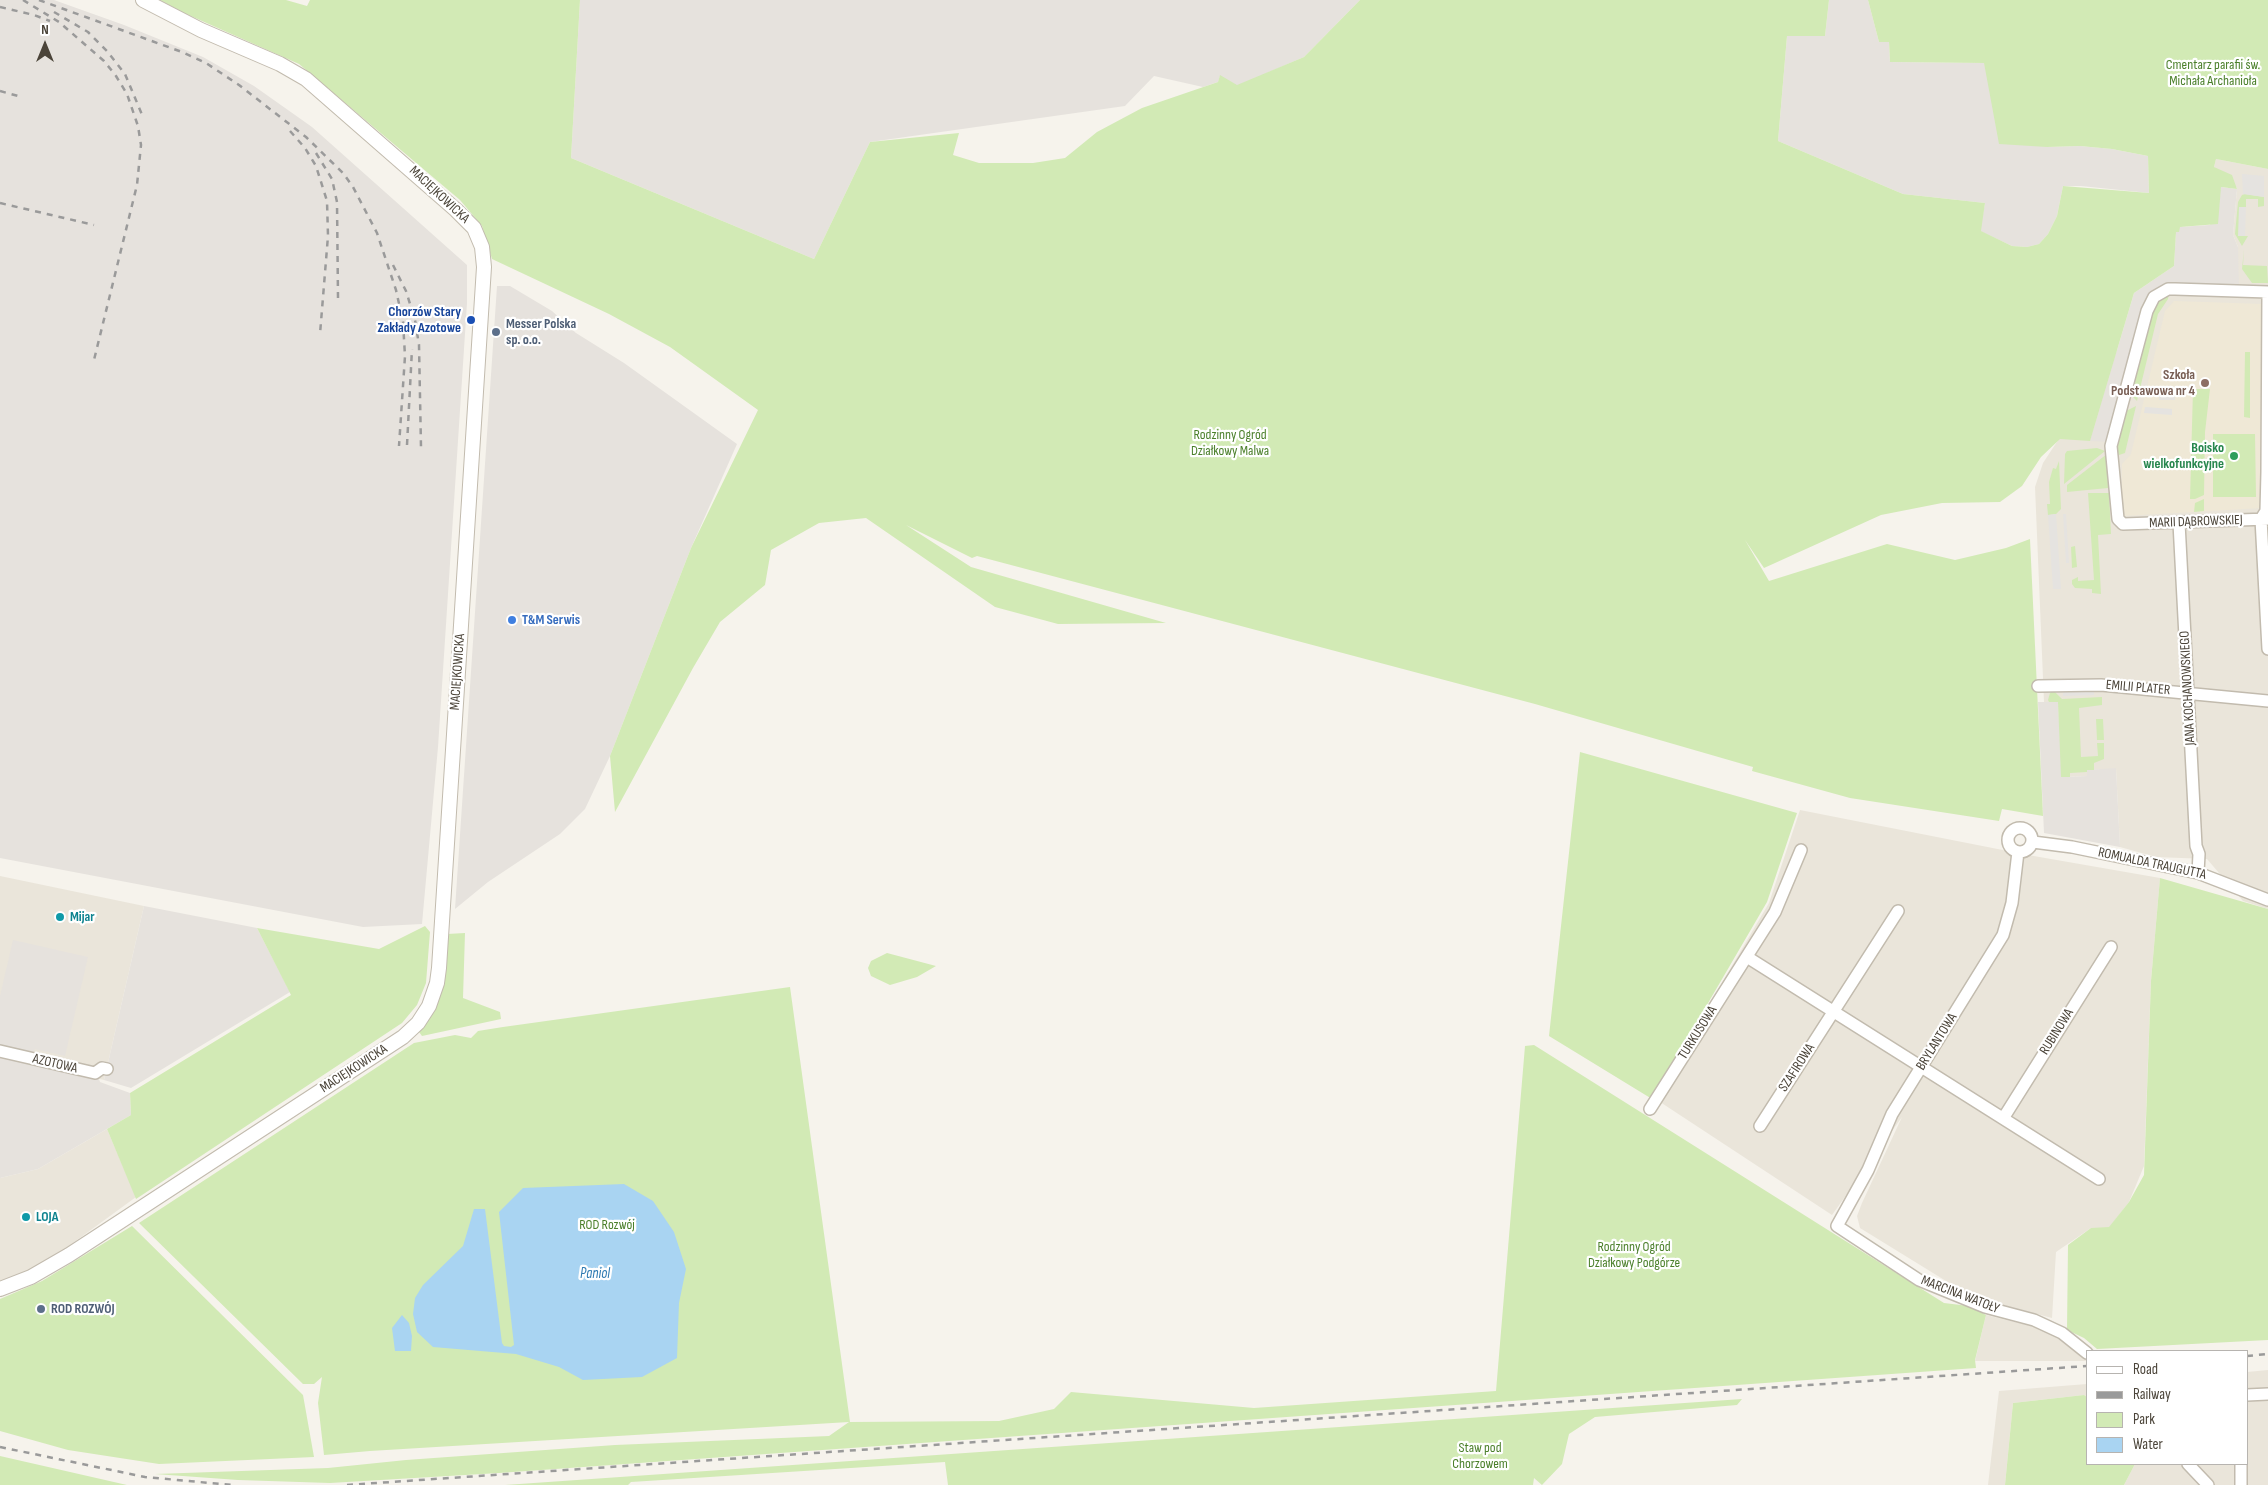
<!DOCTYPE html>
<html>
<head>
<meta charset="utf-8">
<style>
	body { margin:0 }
	#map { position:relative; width:2268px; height:1485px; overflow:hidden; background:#f6f3ec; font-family:"Sofia Sans Condensed",sans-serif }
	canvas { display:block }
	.legend { position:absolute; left:2086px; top:1350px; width:162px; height:115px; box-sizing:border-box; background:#fff; border:1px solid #b7b4b0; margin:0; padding:6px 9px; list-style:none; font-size:15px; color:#4b4439 }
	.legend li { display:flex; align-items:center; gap:10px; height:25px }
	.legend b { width:25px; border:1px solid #b7b4b0 }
	.north { position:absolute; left:20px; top:20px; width:50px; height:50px; -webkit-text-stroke:4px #fff; paint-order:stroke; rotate:0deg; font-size:14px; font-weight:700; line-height:20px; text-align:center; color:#4b4439 }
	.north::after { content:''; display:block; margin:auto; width:18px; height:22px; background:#4b4439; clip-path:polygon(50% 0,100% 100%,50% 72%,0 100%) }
</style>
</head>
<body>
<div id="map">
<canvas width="2268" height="1485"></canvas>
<ul class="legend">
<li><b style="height:6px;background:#fff"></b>Road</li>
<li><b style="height:6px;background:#9a9a9a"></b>Railway</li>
<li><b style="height:14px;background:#d2eab5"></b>Park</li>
<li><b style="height:14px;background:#a9d4f2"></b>Water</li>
</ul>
<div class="north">N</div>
</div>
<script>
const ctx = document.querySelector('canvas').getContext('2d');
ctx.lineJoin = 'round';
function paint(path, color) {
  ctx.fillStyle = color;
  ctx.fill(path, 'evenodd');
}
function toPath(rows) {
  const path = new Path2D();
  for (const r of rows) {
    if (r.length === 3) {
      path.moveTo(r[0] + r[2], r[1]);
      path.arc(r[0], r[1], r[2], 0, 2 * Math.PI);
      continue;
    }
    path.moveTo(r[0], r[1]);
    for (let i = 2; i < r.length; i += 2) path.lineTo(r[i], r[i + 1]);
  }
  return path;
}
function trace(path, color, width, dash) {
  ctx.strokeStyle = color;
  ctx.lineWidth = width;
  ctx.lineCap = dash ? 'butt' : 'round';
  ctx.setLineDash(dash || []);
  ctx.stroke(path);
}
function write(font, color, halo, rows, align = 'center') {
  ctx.font = font + ' "Sofia Sans Condensed",sans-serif';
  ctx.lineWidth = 4.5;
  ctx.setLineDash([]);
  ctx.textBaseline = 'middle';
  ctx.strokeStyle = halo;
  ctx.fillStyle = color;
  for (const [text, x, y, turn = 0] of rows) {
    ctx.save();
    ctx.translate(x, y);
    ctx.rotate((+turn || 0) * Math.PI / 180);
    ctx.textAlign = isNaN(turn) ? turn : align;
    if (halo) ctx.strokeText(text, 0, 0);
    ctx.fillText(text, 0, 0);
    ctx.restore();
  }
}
paint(toPath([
	[2216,159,2268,169,2268,909,2243,901,2207,859,2156,857,2120,847,2116,769,2087,770,2087,776,2061,777,2058,702,2044,702,2035,487,2043,463,2149,302,2238,247,2233,235,2237,188,2214,167],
	[1800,810,2028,855,2160,878,2151,981,2144,1166,2129,1202,2109,1228,2091,1228,2056,1252,2052,1318,1972,1297,1860,1228,1857,1216,1862,1203,1902,1117,1832,1215,1654,1098,1769,903],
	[0,876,144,906,104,1080,0,1056],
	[107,1129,136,1197,40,1267,0,1282,0,1178,38,1169],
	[1986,1315,2048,1330,2087,1359,2087,1361,1975,1361],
	[2268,1370,2268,1485,2124,1485,2135,1464,2247,1464,2247,1372],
	[2087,1384,2087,1397,2084,1395,2013,1403,2005,1485,1988,1485,1999,1391]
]), '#eae5da');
paint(toPath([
	[0,0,54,0,124,25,203,57,254,86,312,127,467,265,467,303,438,747,422,924,363,927,0,858],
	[580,0,1360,0,1304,57,1237,86,1220,76,1218,82,1203,87,1154,76,1125,106,870,142,814,259,571,158],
	[1829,0,1868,0,1879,42,1889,42,1890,62,1984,63,2047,147,2080,146,2112,149,2148,156,2149,193,2081,186,2063,186,2057,216,2048,234,2039,244,2027,247,2012,246,1980,231,1985,203,1903,194,1778,141,1787,36,1825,36],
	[2221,187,2237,189,2233,235,2238,247,2239,288,2164,287,2109,442,2090,441,2134,293,2174,266,2176,231,2180,227,2210,225],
	[497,286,510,286,552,311,576,333,624,363,737,444,691,548,610,756,585,809,560,834,488,882,455,909],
	[2038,702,2058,702,2062,777,2087,776,2087,770,2116,768,2120,847,2044,833],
	[144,906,257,928,290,992,131,1088,104,1080],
	[13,940,88,957,65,1056,35,1049,33,1052,0,1045,0,996],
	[0,1056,99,1079,100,1082,130,1093,131,1115,38,1169,0,1178]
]), '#e6e2dd');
paint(toPath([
	[2174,301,2263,304,2262,508,2123,516,2121,514,2122,464,2131,454,2165,311]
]), '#efe8d6');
paint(toPath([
	[160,0,286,0,307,6,310,0,580,0,571,158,814,259,870,142,959,133,953,155,979,163,1033,163,1065,158,1097,132,1142,108,1218,82,1220,75,1237,85,1304,57,1360,0,1829,0,1825,36,1787,36,1778,141,1903,194,1985,203,1981,231,2012,246,2027,247,2039,244,2048,234,2057,216,2063,186,2149,193,2148,156,2112,149,2080,146,2047,147,1999,144,1984,63,1890,62,1889,42,1879,42,1868,0,2268,0,2268,169,2216,159,2214,167,2232,175,2237,189,2221,187,2218,224,2180,227,2179,232,2176,232,2174,266,2134,293,2090,441,2060,439,2041,457,2022,486,2000,502,1942,503,1881,515,1764,568,1745,540,1769,581,1887,544,1955,560,2006,548,2030,539,2043,816,2002,809,1999,821,1850,798,1752,771,1753,767,1535,704,977,556,972,558,906,525,971,567,1166,623,1058,624,995,607,866,518,819,523,771,550,765,585,720,622,693,668,615,812,610,756,691,548,758,410,670,347,609,314,492,259,482,226,460,200,299,64,184,13],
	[2245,194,2264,197,2264,206,2258,207,2258,199,2246,199,2246,207,2239,207,2239,236,2248,236,2242,246,2235,234,2238,202,2242,195],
	[2244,249,2243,265,2267,266,2268,283,2252,283,2242,269],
	[2169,293,2168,299,2158,314,2137,401,2133,397,2132,391,2151,309,2156,302],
	[2245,352,2250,352,2250,418,2244,417],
	[2193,389,2210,389,2205,432,2204,495,2195,499,2190,499],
	[2136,406,2125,453,2119,455,2117,450,2126,411],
	[2213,434,2255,434,2256,497,2213,497],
	[2097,448,2105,451,2064,484,2065,454,2067,451],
	[2107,454,2108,488,2067,492,2067,485],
	[2059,461,2061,509,2056,514,2048,515,2047,504,2050,504,2049,482,2053,468,2056,469],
	[2088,493,2109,493,2111,534,2098,535,2101,594,2092,593,2092,589,2075,588,2072,584,2072,580,2078,577,2078,581,2094,580],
	[2204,499,2204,511,2194,512,2195,503],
	[2075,546,2077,567,2072,568,2071,547],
	[2053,690,2062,699,2102,697,2102,705,2079,708,2081,757,2098,756,2097,743,2104,743,2104,759,2094,763,2094,770,2087,770,2087,772,2070,773,2070,777,2061,777,2058,702,2049,702,2048,700,2050,693],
	[2096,719,2103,719,2104,740,2097,740],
	[1580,752,1797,813,1767,902,1652,1099,1549,1036],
	[2160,878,2268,909,2268,1340,2097,1349,2084,1338,2067,1330,2068,1245,2091,1228,2109,1227,2129,1202,2144,1175,2151,981],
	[425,926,430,932,426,983,417,1005,402,1023,136,1199,107,1129,131,1115,130,1093,291,995,257,928,379,949],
	[465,933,463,998,500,1012,501,1019,422,1036,419,1032,439,997,447,934],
	[887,953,936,966,917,977,890,985,871,976,868,968,871,961],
	[790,987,850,1422,999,1421,1054,1409,1071,1392,1254,1408,1496,1391,1525,1046,1534,1045,1944,1303,1969,1306,1986,1315,1975,1360,1976,1368,499,1473,330,1483,238,1480,155,1474,328,1468,406,1460,615,1445,829,1436,849,1422,370,1451,324,1455,318,1403,322,1377,314,1384,303,1384,139,1223,414,1043,455,1035,471,1038,478,1031,503,1027],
	[132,1226,303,1395,314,1457,159,1464,68,1450,0,1431,0,1299,42,1281],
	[2084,1395,2087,1397,2087,1464,2135,1464,2124,1485,2005,1485,2013,1403],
	[1742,1399,1737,1405,1595,1417,1569,1434,1562,1464,1542,1485,1534,1478,1533,1485,948,1485,945,1462,631,1482,628,1485,505,1485],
	[0,1456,127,1485,0,1485]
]), '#d2eab5');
paint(toPath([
	[2242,174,2264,176,2264,197,2243,194],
	[2239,207,2246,207,2245,236,2238,236],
	[2159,391,2175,392,2175,400,2159,400],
	[2145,407,2172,409,2172,415,2144,413],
	[2056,514,2061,589,2053,589,2048,515],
	[2063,514,2066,514,2069,563,2066,563],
	[2094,688,2094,695,2063,696,2063,689]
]), '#e5e3e0');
paint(toPath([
	[624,1184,653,1201,674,1232,686,1269,679,1303,677,1358,642,1377,583,1380,559,1367,516,1354,433,1347,417,1332,413,1314,415,1298,423,1285,463,1246,474,1209,485,1209,502,1343,504,1346,511,1347,514,1345,499,1212,523,1188],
	[402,1315,409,1323,412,1336,411,1351,395,1351,392,1328]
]), '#a9d4f2');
const minor = toPath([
	[2268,292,2175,289,2168,289,2154,297,2147,311,2111,446,2118,519,2123,524,2268,519],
	[2268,292,2267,472,2266,511,2261,519,2268,649],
	[2179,523,2196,846,2199,854,2198,873],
	[2038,686,2101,685,2268,701],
	[2020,840,12],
	[2033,842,2072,847,2198,873,2268,900],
	[2018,852,2012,903,2003,935,1892,1114,1868,1170,1837,1226,1919,1280,1985,1307,2034,1320,2062,1333,2087,1353],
	[1747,957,2099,1179],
	[0,1051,95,1073,102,1068,107,1069],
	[1650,1109,1775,912,1801,850],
	[2004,1117,2111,947],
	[1760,1126,1898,911],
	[2247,1395,2268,1394],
	[2188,1464,2208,1485],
	[2241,1485,2241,1464]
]);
const tertiary = toPath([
	[0,1289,31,1277,69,1255,403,1037,418,1023,429,1006,437,983,439,968,484,267,482,247,474,228,456,210,306,79,280,64,201,30,143,0]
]);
trace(minor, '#c2bbae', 14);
trace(tertiary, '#c2bbae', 16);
trace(minor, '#fff', 11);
trace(tertiary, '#fff', 14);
trace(toPath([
	[23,0,59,22,104,61,116,76,127,94,138,126,141,145,137,185,93,364],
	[39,0,182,52,206,63,239,85,306,137,343,173,353,187,377,233,396,290,403,322,405,356,399,446],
	[0,7,34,15,50,21],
	[54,12,88,32,107,51,125,74,143,117],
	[0,91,18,96],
	[290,131,305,148,316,166,327,201,328,236,320,334],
	[316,153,332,179,337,202,338,298],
	[0,203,94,225],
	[393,265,406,291,415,320,419,345,421,447],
	[407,445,412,349],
	[2247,1356,2268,1354],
	[0,1447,145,1477,232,1485],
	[347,1485,2087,1366]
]), '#9a9a9a', 2.5, [6, 6]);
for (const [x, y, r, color] of [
	[471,320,5,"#1a4fb4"],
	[496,332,5,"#5c6f8a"],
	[2205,383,5,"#8d6e63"],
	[2234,456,5,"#2e9e5b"],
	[512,620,5,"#3f7fe0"],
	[60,917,5,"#0f9aa8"],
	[26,1217,5,"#0f9aa8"],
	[41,1309,5,"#5c6f8a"]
]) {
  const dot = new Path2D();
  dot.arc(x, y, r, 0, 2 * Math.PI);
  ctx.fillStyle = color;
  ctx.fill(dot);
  trace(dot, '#fff', 2);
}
write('14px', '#4a7f2a', '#fff', [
	["Cmentarz parafii św.",2213,65],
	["Michała Archanioła",2213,81],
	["Rodzinny Ogród",1230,435],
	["Działkowy Malwa",1230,451],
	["ROD Rozwój",607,1225],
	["Rodzinny Ogród",1634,1247],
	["Działkowy Podgórze",1634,1263],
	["Staw pod",1480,1448],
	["Chorzowem",1480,1464]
]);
write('14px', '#4b4439', '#fff', [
	["MACIEJKOWICKA",439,195,43],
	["MARII DĄBROWSKIEJ",2196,522,-2],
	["MACIEJKOWICKA",458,672,-86],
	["EMILII PLATER",2138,688,5],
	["JANA KOCHANOWSKIEGO",2188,688,-93],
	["ROMUALDA TRAUGUTTA",2152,864,12],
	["RUBINOWA",2057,1032,-58],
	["TURKUSOWA",1698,1033,-58],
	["BRYLANTOWA",1937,1042,-58],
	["AZOTOWA",55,1064,13],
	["SZAFIROWA",1797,1068,-57],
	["MACIEJKOWICKA",354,1069,-33],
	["MARCINA WATOŁY",1960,1295,21]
]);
write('bold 14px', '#164399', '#fff', [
	["Chorzów Stary",461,312],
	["Zakłady Azotowe",461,328]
], 'right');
write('bold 14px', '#4e5e75', '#fff', [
	["Messer Polska",506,324],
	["sp. o.o.",506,340],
	["ROD ROZWÓJ",51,1309]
], 'left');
write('bold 14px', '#785e54', '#fff', [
	["Szkoła",2195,375],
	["Podstawowa nr 4",2195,391]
], 'right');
write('bold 14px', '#27864d', '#fff', [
	["Boisko",2224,448],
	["wielkofunkcyjne",2224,464]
], 'right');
write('bold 14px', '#366cbe', '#fff', [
	["T&M Serwis",522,620]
], 'left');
write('bold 14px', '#0d838f', '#fff', [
	["Mijar",70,917],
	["LOJA",36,1217]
], 'left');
write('italic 15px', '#2e7ab2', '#fff', [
	["Paniol",595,1274]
]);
</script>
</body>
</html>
